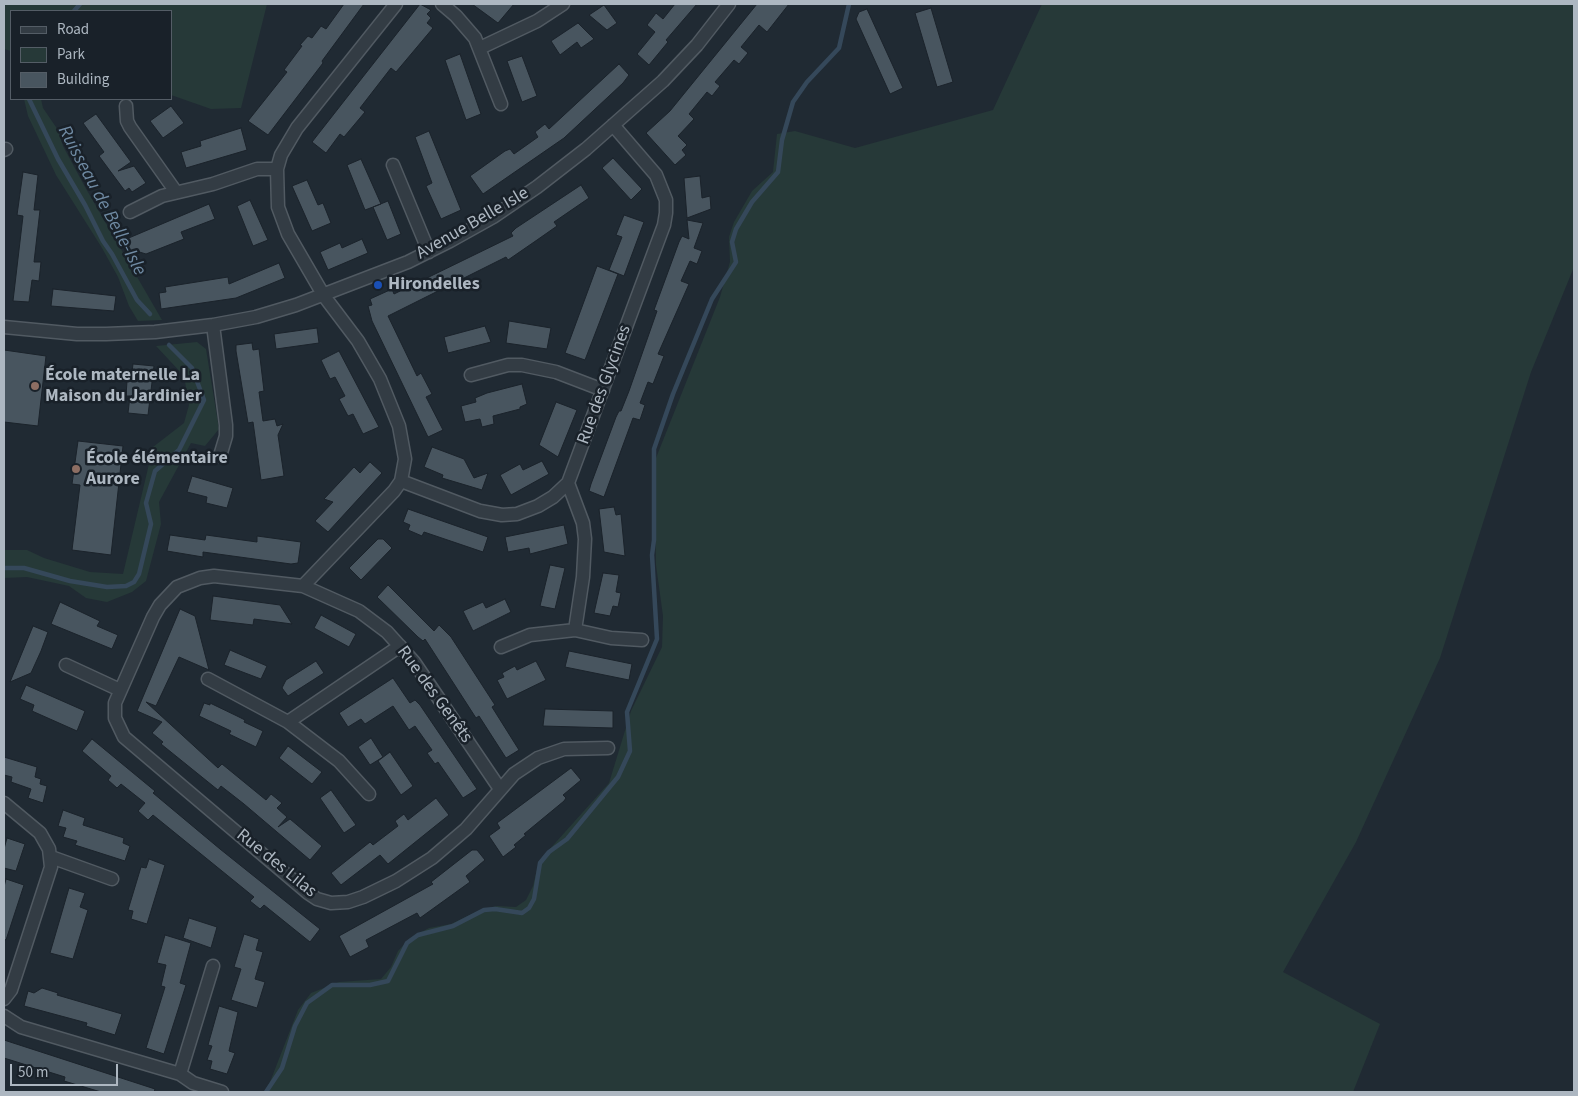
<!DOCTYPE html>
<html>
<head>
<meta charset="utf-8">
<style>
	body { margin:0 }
	#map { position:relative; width:1578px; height:1096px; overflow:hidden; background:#202a33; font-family:"Source Sans 3",sans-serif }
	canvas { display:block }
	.frame { position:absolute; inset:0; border:5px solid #adb7c1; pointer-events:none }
	.legend { position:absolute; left:10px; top:10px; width:162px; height:90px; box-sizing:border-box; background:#192129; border:1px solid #545d66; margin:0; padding:6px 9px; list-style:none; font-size:15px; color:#adb7c1 }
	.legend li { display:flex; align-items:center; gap:10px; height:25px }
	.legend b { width:25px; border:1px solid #545d66 }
	.scale { position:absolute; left:10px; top:1064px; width:108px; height:22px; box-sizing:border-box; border:2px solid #adb7c1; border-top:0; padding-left:6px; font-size:15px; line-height:18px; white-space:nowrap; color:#adb7c1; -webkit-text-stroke:4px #192129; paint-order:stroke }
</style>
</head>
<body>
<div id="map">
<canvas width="1578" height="1096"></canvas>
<div class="frame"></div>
<ul class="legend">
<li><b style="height:6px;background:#333c44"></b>Road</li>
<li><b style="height:14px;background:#263938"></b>Park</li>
<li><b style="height:14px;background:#48555f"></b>Building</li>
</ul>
<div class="scale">50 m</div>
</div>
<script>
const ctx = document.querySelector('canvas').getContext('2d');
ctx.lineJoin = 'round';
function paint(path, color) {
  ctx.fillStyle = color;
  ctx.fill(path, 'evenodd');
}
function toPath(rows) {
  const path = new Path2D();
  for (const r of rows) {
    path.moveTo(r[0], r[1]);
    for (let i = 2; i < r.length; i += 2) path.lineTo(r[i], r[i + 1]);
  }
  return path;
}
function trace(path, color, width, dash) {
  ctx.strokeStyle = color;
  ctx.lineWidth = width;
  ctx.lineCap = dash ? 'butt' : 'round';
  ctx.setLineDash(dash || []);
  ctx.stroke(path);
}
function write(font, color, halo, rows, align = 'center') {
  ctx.font = font + ' "Source Sans 3",sans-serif';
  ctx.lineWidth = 5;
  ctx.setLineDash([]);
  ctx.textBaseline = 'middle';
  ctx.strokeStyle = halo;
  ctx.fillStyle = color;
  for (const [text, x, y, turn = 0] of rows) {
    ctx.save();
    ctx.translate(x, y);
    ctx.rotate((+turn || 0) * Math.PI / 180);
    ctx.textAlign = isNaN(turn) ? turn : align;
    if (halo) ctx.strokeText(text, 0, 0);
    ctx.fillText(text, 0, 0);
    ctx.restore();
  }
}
paint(toPath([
	[4,4,267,4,241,108,211,109,171,95,171,11,11,11,11,51,4,49],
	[1042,4,1574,4,1574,267,1531,372,1440,658,1356,842,1283,972,1380,1024,1353,1092,264,1092,270,1082,298,1010,311,993,339,982,381,979,391,967,398,951,410,938,429,928,451,924,480,910,497,906,516,907,526,900,533,886,539,861,609,783,631,711,662,647,663,616,656,565,654,463,720,297,730,262,729,237,734,222,752,191,773,172,777,134,795,131,855,148,993,110],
	[24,99,41,99,43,108,58,130,63,146,85,187,162,320,138,321,129,306,118,277,102,248,56,175,28,116],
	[197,342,206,349,219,429,205,446,191,443,159,502,161,524,146,581,132,592,107,602,86,598,69,586,27,577,4,578,4,550,27,550,44,558,90,572,123,574,153,447,184,423,189,405,184,376,156,346]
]), '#263938');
trace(toPath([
	[74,11,80,4],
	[29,99,58,159,85,205,103,241,112,254,137,300,150,314],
	[4,568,24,568,70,581,107,587,126,586,134,582,139,574,151,524,146,503,155,471,179,450,204,400,192,368,169,345],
	[266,1092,282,1068,295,1026,307,1003,332,985,370,985,388,981,407,943,418,935,453,926,484,910,495,909,522,913,529,908,534,899,540,863,549,852,567,839,618,777,630,751,627,712,657,639,652,555,654,540,654,449,673,394,712,299,736,262,732,242,736,229,752,202,778,172,782,140,793,102,807,82,839,48,849,4]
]), '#35485a', 4.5);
const building = toPath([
	[344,4,364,4,322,61,323,63,268,135,248,121,287,72,284,70,302,46,300,45,308,36,312,38,321,26,326,29,344,4],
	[420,4,431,10,427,14,431,18,427,23,433,28,396,72,391,68,360,108,365,112,344,137,340,134,326,153,312,142,420,4],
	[472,4,514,4,498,23,472,4],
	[675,4,697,4,666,40,668,42,649,65,637,54,655,32,647,25,656,13,663,19,675,4],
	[757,4,789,4,767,32,759,25,741,47,748,53,739,64,734,60,715,82,720,86,712,96,707,92,689,114,694,119,678,136,687,145,682,150,686,155,675,165,646,133,670,111,757,4],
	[604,5,617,23,607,30,589,15,604,5],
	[931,8,953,82,937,87,915,13,931,8],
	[867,9,903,88,890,94,856,19,859,12,867,9],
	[578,23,594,39,581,48,577,42,560,55,551,41,578,23],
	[460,54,481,114,466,120,445,60,460,54],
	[522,56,537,96,522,102,507,61,522,56],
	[619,64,629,75,623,83,564,138,483,194,470,176,505,151,510,149,514,154,538,137,535,132,545,124,549,129,619,64],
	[171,106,184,123,163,138,150,121,171,106],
	[96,114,131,162,118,171,134,166,146,183,132,192,129,188,125,191,99,156,104,152,83,123,96,114],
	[241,128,247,150,186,168,181,152,201,146,200,141,241,128],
	[429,131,461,210,441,219,426,186,432,183,415,137,429,131],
	[613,158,642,189,631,200,602,168,613,158],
	[361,159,381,204,365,210,347,165,361,159],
	[23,172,38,175,34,210,40,210,34,262,41,262,39,281,32,280,29,302,13,301,23,216,17,215,23,172],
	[700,176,702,198,710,196,711,209,687,218,684,178,700,176],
	[307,180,318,205,323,203,331,223,312,231,292,186,307,180],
	[581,185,589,198,554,222,557,226,537,240,508,260,506,257,388,316,417,376,421,373,432,394,426,397,443,430,428,437,372,321,368,306,372,305,370,299,392,289,394,294,513,236,511,233,516,228,581,185],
	[250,200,268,240,253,246,237,206,250,200],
	[388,201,401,234,387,240,373,207,388,201],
	[209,204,215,219,181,232,184,239,146,254,136,251,129,253,124,240,209,204],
	[624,215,644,222,624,276,609,270,622,237,616,235,624,215],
	[687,220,703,223,694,248,702,251,697,264,690,261,681,281,689,284,658,354,664,356,653,384,648,382,640,403,645,405,640,420,633,418,604,497,589,491,591,484,616,417,619,411,621,411,629,391,657,311,654,310,679,242,682,236,689,239,687,220],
	[362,239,368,253,328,270,320,252,340,243,342,248,362,239],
	[279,263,285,278,236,298,161,309,159,293,166,292,165,287,228,277,229,284,279,263],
	[597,266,618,274,585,360,565,353,597,266],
	[53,289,116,296,114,311,51,306,53,289],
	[509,321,551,328,547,349,506,343,509,321],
	[485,326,491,342,448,353,444,337,485,326],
	[317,328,319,343,276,349,274,334,317,328],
	[252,343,253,350,259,349,264,391,259,392,263,421,275,419,277,426,283,424,278,435,284,476,261,480,253,422,248,423,236,351,236,345,252,343],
	[4,350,46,356,38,426,4,422,4,350],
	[339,351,379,427,363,434,353,414,348,416,339,399,345,396,335,377,330,379,321,360,339,351],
	[133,364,154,366,148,415,128,413,130,396,126,396,127,381,131,381,133,364],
	[522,384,527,404,520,407,520,409,493,416,494,424,482,427,480,419,465,422,461,406,476,402,475,398,487,393,522,384],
	[556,402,577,410,558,457,539,445,556,402],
	[78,441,123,446,111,555,72,550,80,485,72,484,78,441],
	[432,447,464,459,474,478,488,473,482,490,442,478,443,475,424,467,432,447],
	[542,461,549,474,511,495,500,475,520,464,523,470,542,461],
	[370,462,382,473,328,532,315,521,333,502,324,499,354,467,360,473,370,462],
	[192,476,233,488,227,508,206,503,207,497,187,492,192,476],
	[614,507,616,515,621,514,625,556,604,552,599,509,614,507],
	[408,509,488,537,483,552,424,532,422,536,408,530,410,525,403,522,408,509],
	[564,525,568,544,530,554,529,548,508,552,505,537,564,525],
	[170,535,205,540,206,535,257,542,257,536,301,542,298,563,291,564,203,552,203,557,167,551,170,535],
	[378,539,383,539,392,548,361,580,349,568,378,539],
	[550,565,565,568,555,609,540,606,550,565],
	[603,573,619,575,616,592,621,593,618,607,613,606,610,616,594,613,603,573],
	[388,585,434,631,439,625,451,637,495,705,492,707,519,750,506,758,479,716,476,718,425,639,423,641,418,637,377,597,388,585],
	[213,596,280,605,292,624,254,619,253,625,210,620,213,596],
	[505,599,511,612,473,631,463,611,483,602,486,608,505,599],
	[60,602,100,621,97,626,118,635,112,649,51,624,60,602],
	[180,609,195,616,209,670,179,657,156,706,146,702,218,768,222,764,266,800,271,794,282,803,277,808,287,817,278,827,290,819,322,846,310,860,244,804,221,786,218,790,161,744,163,742,152,733,162,722,137,711,180,609],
	[321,615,356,634,349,647,314,628,321,615],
	[33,626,48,632,41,651,31,673,10,682,33,626],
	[230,650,267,666,261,679,224,665,230,650],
	[569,651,632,664,629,680,565,667,569,651],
	[316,661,324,673,288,696,282,688,286,680,316,661],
	[536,661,546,680,507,699,497,680,504,677,502,673,515,666,517,670,536,661],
	[393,678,410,703,415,700,420,705,477,789,463,798,438,762,435,764,427,753,432,750,415,726,409,730,393,706,365,724,361,719,348,727,339,713,393,678],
	[26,685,85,711,77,731,32,711,34,705,20,699,26,685],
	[204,703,210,705,210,703,237,716,245,720,244,722,263,731,256,747,229,734,231,731,199,716,204,703],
	[545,709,613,711,613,728,543,726,545,709],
	[371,738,383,757,370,765,358,747,371,738],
	[92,739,155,791,153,793,220,849,320,929,310,942,264,905,260,909,250,901,254,897,153,815,148,820,138,811,145,803,121,784,117,788,108,780,111,776,82,751,92,739],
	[288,746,322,772,312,784,279,758,288,746],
	[390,752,413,786,401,795,378,761,390,752],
	[4,757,37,767,35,777,41,779,40,784,47,786,43,803,28,798,31,789,11,782,12,777,4,775,4,757],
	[571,768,581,780,563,795,566,798,564,801,524,834,526,835,514,845,516,847,503,857,489,836,500,828,497,823,571,768],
	[331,790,356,825,344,833,320,798,331,790],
	[436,798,449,815,388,864,380,855,341,885,331,873,370,842,373,845,398,826,395,821,404,814,408,820,436,798],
	[63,810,85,818,83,825,124,838,123,843,130,846,125,861,75,845,77,841,63,837,66,828,58,826,63,810],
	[7,838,25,844,16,871,4,868,4,849,7,838],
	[472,850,477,850,485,860,466,876,470,882,420,918,417,913,366,940,369,947,350,957,339,936,433,884,431,882,472,850],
	[149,859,165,865,147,924,131,919,133,911,128,910,141,867,146,868,149,859],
	[6,879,24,885,6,940,4,939,4,887,6,879],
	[69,888,85,893,80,907,88,910,73,959,50,953,69,888],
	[189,918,217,927,211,948,183,938,189,918],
	[244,934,259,939,256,950,263,952,255,979,265,982,257,1008,231,1000,241,969,234,967,244,934],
	[165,935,191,943,180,983,186,985,164,1054,146,1048,165,987,161,986,166,965,157,963,165,935],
	[42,988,58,993,57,995,122,1014,115,1035,86,1026,87,1023,24,1006,28,991,34,993,42,988],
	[219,1006,238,1012,229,1051,235,1053,227,1074,210,1069,212,1061,207,1060,212,1046,208,1045,219,1006],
	[4,1040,155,1089,154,1092,101,1092,64,1081,65,1077,4,1058,4,1040]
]);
paint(building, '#48555f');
trace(building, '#1b232b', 1);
const minor = toPath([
	[442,4,456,16,475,38,501,104],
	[480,48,537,21,563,4],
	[126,106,127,121,130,127,176,192],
	[4,150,6,149],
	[393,165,429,252],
	[130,212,162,196,213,184,257,169,277,169],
	[213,325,226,425,226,436,220,456],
	[4,327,77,334,106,334,155,332,213,325,256,317,296,305,408,262,450,241,493,217,537,187,586,149,663,81,697,45,729,4],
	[471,375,508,365,522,365,556,372,603,390],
	[401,481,480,511,502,515,517,514,538,506,553,497,568,483,664,225,666,213,666,200,656,175,613,125],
	[568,483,583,523,585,539,583,577,575,630,611,638,642,640],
	[303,586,394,491,401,481,405,459,399,426,380,379,358,341,324,296,288,234,278,207,277,169,281,155,297,128,396,4],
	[501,647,530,635,575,630],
	[66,665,120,690],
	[208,679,288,722,400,646],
	[288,722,339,761,369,794],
	[500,789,414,662,387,632,359,611,303,586,214,576,200,578,177,587,160,605,153,617,115,703,115,718,124,737,308,893,317,899,331,903,348,902,363,897,396,881,432,858,466,829,514,774,538,758,564,749,608,748],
	[4,803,40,833,49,849,51,867,11,990,4,999],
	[51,857,112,879],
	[4,1016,21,1027,180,1074,193,1083,222,1092],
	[180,1074,213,966]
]);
trace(minor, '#515a62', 15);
trace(minor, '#333c44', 12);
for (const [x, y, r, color] of [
	[378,285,5,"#1a4fb4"],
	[35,386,5,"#8d6e63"],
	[76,469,5,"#8d6e63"]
]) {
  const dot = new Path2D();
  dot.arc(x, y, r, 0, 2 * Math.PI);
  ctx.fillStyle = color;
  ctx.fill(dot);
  trace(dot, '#192129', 2);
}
write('18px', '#adb7c1', '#192129', [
	["Avenue Belle Isle",473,224,-30],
	["Rue des Glycines",605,385,-70],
	["Rue des Genêts",434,695,54],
	["Rue des Lilas",276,864,39]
]);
write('bold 18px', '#adb7c1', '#192129', [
	["Hirondelles",388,285],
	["École maternelle La",45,376],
	["Maison du Jardinier",45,397],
	["École élémentaire",86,459],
	["Aurore",86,480]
], 'left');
write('italic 19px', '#708ba4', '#192129', [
	["Ruisseau de Belle-Isle",101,201,62]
]);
</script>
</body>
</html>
